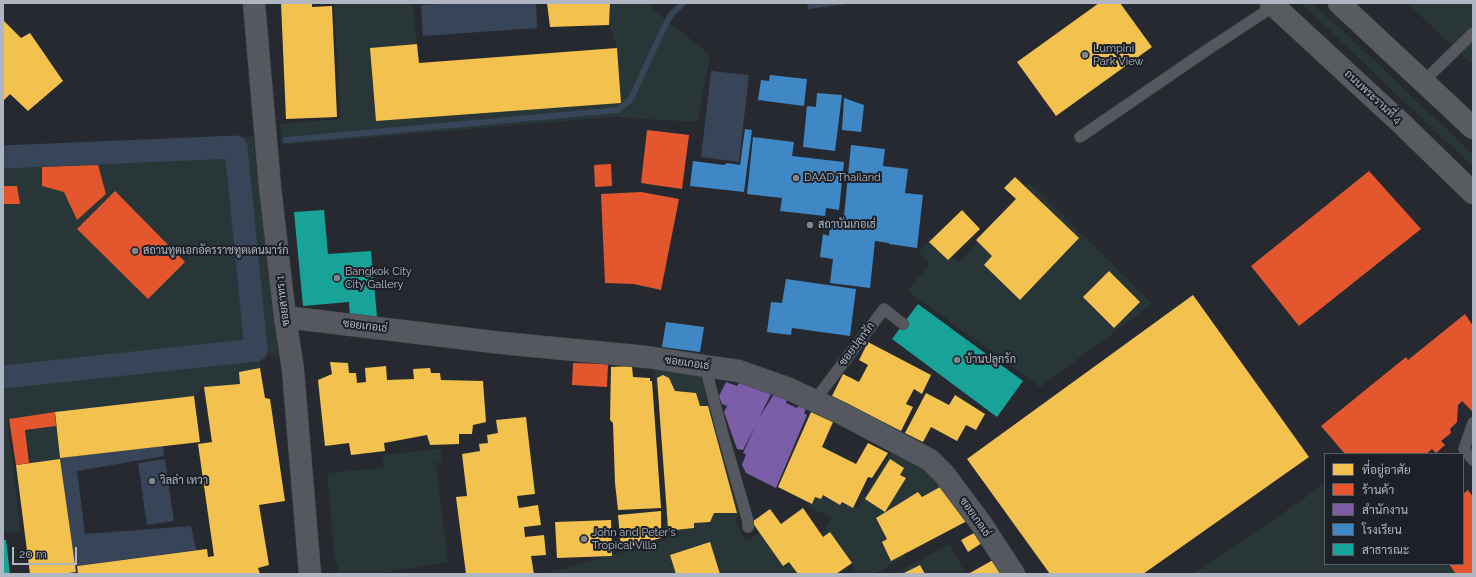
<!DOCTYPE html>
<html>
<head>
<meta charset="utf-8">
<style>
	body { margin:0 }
	#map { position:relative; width:1476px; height:577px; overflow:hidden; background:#262a30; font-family:Raleway,Sarabun,sans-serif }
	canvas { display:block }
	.frame { position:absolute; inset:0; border:4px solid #b0b6c1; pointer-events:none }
	.legend { position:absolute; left:1324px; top:453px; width:140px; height:112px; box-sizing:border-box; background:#1b2029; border:1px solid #575c66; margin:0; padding:5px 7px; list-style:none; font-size:12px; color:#b0b6c1 }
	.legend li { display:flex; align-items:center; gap:8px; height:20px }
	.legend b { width:20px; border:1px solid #575c66 }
	.scale { position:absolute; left:12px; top:547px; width:65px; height:18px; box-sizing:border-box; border:2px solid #b0b6c1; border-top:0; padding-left:5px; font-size:12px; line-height:14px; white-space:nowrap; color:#b0b6c1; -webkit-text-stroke:3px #1b2029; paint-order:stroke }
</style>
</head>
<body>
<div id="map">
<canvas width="1476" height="577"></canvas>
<div class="frame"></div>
<ul class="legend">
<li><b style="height:11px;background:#f2c14e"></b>ที่อยู่อาศัย</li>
<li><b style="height:11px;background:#e4572e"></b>ร้านค้า</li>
<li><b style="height:11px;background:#7b5ea7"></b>สำนักงาน</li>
<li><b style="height:11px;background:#3f88c5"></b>โรงเรียน</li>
<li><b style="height:11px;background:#17a398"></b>สาธารณะ</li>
</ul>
<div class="scale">20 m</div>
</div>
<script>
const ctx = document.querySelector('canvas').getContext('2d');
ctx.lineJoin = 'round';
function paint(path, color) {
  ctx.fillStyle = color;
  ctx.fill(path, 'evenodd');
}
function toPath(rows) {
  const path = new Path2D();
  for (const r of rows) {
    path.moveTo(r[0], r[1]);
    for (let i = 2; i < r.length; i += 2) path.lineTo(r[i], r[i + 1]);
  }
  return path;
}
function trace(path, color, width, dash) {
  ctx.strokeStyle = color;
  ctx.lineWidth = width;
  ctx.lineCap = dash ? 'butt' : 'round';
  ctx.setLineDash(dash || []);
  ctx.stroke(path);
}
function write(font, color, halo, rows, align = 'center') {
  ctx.font = font + ' Raleway,Sarabun,sans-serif';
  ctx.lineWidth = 4;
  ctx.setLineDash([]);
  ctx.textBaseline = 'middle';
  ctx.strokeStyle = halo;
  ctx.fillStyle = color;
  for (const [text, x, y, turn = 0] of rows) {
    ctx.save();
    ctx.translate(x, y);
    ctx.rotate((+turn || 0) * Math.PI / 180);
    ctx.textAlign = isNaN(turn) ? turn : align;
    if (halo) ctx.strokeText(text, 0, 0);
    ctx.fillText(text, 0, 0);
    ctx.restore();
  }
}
paint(toPath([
	[334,3,413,3,417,44,370,48,376,121,621,103,617,48,609,25,611,3,646,3,710,55,698,122,613,117,282,145,280,124,340,119],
	[1301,3,1313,3,1473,154,1473,167],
	[1407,3,1473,3,1473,65],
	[253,136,278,355,260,357,260,368,239,372,240,384,204,387,194,396,55,412,7,419,21,532,3,533,3,147],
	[1029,182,1152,304,1040,387,908,291,930,263,918,254,930,238,959,263],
	[654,367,693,371,702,378,707,390,739,512,735,521,746,541,768,527,802,574,763,574,761,572,761,574,543,574,665,540,664,523,728,506,670,392,655,386],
	[56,426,60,459,29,463,25,430],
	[440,449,443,462,436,463,448,562,385,572,384,574,340,574,335,559,327,473,384,468,383,455],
	[893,449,914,459,953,496,891,515,905,557,874,574,857,574,847,557,821,539,832,517,808,507,816,490,858,508],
	[1325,484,1325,564,1449,564,1456,574,1193,574],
	[949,544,966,574,894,574]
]), '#283638');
paint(toPath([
	[460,3,536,3,537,28,423,36,421,5],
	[807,3,855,3,808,9],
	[711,71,749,75,739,162,701,157],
	[163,446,164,456,77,471,85,534,191,526,196,550,75,566,60,458],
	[165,459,174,521,147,525,138,463]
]), '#384457');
paint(toPath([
	[281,3,312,3,312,7,332,6,337,117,286,119],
	[547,3,610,3,609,25,550,27],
	[1099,3,1120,3,1152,47,1056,116,1017,62],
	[3,20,21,38,30,33,63,81,28,111,10,94,4,100,3,99],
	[417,44,419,63,617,48,621,103,376,121,370,48],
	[1015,177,1079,238,1020,300,984,265,992,256,976,240,1016,199,1004,188],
	[962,210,980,229,948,260,929,242],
	[1109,271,1140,302,1114,328,1083,297],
	[1193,295,1309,457,1143,574,1050,574,967,459],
	[868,342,931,375,922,394,914,389,906,404,913,407,901,431,832,396,843,374,859,382,868,365,859,360],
	[330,362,348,363,349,373,356,373,357,383,366,382,365,368,386,366,387,380,414,379,413,369,430,368,431,373,440,373,441,380,483,381,486,422,473,425,472,434,459,434,459,444,430,445,427,435,384,443,385,451,351,455,349,443,325,446,318,380,332,374],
	[632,366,633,377,650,378,650,381,652,381,661,508,618,510,615,483,613,423,610,420,611,367],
	[260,368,265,398,270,399,285,501,259,505,269,565,258,568,260,574,78,574,77,566,207,549,208,557,214,556,198,444,212,442,204,387,240,384,239,372],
	[663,375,669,378,675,391,696,393,700,406,708,406,737,513,714,513,710,522,694,523,694,528,675,530,668,528,657,378],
	[926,393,949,405,955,395,985,414,976,430,966,425,957,441,931,427,923,442,905,433],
	[194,396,200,442,60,458,55,412],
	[811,412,833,422,822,447,856,464,868,443,888,453,872,478,868,477,853,508,842,502,840,505,823,495,821,499,815,497,812,504,778,487],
	[526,417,535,494,517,496,519,508,538,505,541,525,524,527,525,537,544,535,546,555,531,556,534,574,466,574,456,497,467,496,462,454,480,451,479,444,488,443,487,435,498,433,496,420],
	[60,459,76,572,61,574,30,574,16,465],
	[890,459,904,468,900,475,906,478,885,512,865,499],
	[940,487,967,521,891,561,882,542,887,539,876,518,918,492,922,497],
	[803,508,823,537,830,532,852,563,836,574,798,574,789,562,783,566,752,522,770,509,781,524],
	[661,511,661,538,621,549,618,515],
	[611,520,612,556,557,558,555,522],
	[976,533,982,543,968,552,961,540,972,534],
	[710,542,720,574,676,574,670,555],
	[993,560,1001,574,968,574],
	[920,565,925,574,902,574]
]), '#f2c14e');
paint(toPath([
	[647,130,689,135,682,189,641,183],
	[611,164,612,186,595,187,594,165],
	[98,165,106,194,77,220,64,192,42,186,42,167],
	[1369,171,1421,229,1299,326,1251,266],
	[3,186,17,186,20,204,3,204],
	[115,191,185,262,148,299,77,229],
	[641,192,679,199,661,290,634,284,605,283,601,194],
	[1465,314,1473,326,1473,410,1472,411,1462,401,1458,405,1457,422,1450,429,1451,433,1441,441,1445,445,1436,453,1432,449,1426,454,1345,454,1321,426,1406,357,1408,360],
	[573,363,608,364,607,387,572,385],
	[55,412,56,426,25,430,29,463,16,465,9,419],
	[1468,490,1473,497,1473,574,1456,574,1449,564,1463,564,1463,494]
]), '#e4572e');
paint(toPath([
	[741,380,771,394,759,418,774,394,787,399,786,403,797,408,800,404,807,407,804,413,807,415,776,488,746,473,742,465,746,454,743,453,756,425,743,450,737,449,724,412,727,406,722,404,719,396,726,382,737,386]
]), '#7b5ea7');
paint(toPath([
	[770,75,807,79,804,106,758,100,761,80,769,81],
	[817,93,842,95,835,151,803,147,807,106,816,107],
	[844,98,864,105,861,132,842,130],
	[745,129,752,130,744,192,690,186,693,161,724,165,727,163,740,165],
	[753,137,794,142,792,156,844,162,839,210,826,208,825,216,780,211,782,198,747,194],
	[851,145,885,149,883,166,908,169,905,193,923,195,917,248,889,244,889,243,875,241,870,288,830,283,833,259,820,257,823,234,829,236,830,224,843,226],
	[786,279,856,289,850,336,792,328,791,335,767,332,771,302,782,303],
	[666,322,704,327,700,352,662,347]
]), '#3f88c5');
paint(toPath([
	[324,210,328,254,371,251,377,317,350,320,349,302,303,306,294,212],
	[918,304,1023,381,997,417,892,339],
	[3,540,6,540,10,574,3,574]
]), '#17a398');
trace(toPath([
	[286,140,618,110,631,99,658,40,670,16,683,3]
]), '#384457', 6);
trace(toPath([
	[3,157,236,147,256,350,3,377]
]), '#384457', 23);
const service = toPath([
	[1423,82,1473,33],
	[1080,137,1207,50,1274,6],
	[705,366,723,435,748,521,748,527],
	[815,400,884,309,903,324],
	[1473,423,1464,449,1473,460]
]);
const minor = toPath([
	[254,3,270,187,285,317,293,370,310,574],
	[285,317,502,343,647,357,705,366,739,371,787,388,843,414,930,460,944,474,980,522,1014,574]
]);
const primary = toPath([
	[1271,3,1402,124,1473,193],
	[1339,3,1473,128]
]);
trace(service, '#424449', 12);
trace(minor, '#424449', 23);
trace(primary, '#44464d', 23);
trace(service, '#55585f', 11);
trace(minor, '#55585f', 22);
trace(primary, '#585b60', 22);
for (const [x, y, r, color] of [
	[1085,55,4,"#80858e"],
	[796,178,4,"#80858e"],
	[810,225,4,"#80858e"],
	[135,251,4,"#80858e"],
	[337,278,4,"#80858e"],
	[957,360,4,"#80858e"],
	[152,481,4,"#80858e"],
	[584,539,4,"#80858e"]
]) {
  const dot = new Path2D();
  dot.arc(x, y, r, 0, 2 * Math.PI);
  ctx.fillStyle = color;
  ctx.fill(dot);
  trace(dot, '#1b2029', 1.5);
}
write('11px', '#b0b6c1', '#1b2029', [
	["Lumpini",1093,49],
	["Park View",1093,62],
	["DAAD Thailand",804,178],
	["สถาบันเกอเธ่",818,225],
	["สถานทูตเอกอัครราชทูตเดนมาร์ก",143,251],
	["Bangkok City",345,272],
	["City Gallery",345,285],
	["บ้านปลูกรัก",965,360],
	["วิลล่า เทวา",160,481],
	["John and Peter's",592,533],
	["Tropical Villa",592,546]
], 'left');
write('11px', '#b0b6c1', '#1b2029', [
	["ถนนพระรามที่ 4",1373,97,43],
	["ซอยสาทร 1",283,301,-97],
	["ซอยเกอเธ่",365,326,7],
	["ซอยปลูกรัก",857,344,-53],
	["ซอยเกอเธ่",687,363,8],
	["ซอยเกอเธ่",975,517,55]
]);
</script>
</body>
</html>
